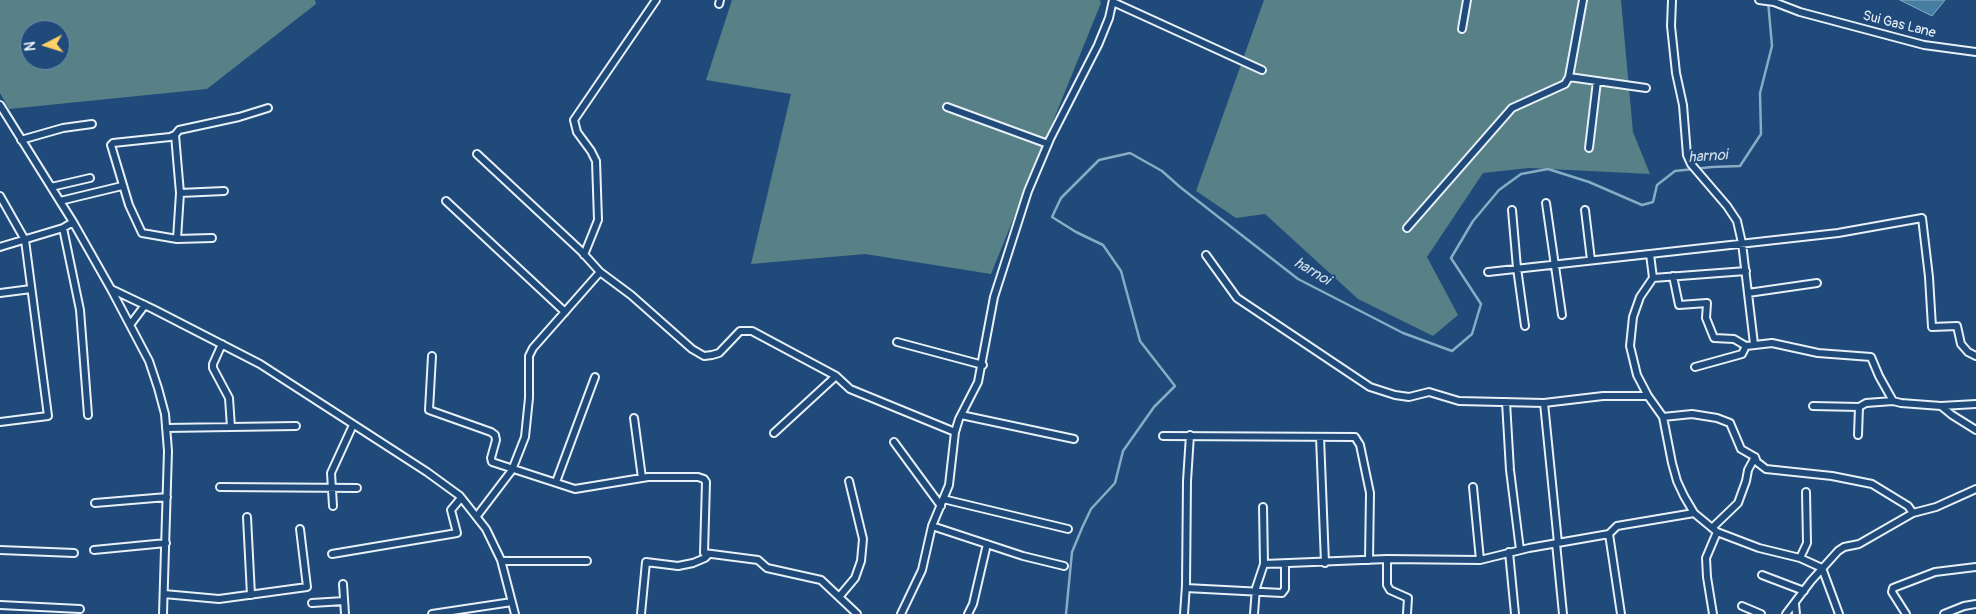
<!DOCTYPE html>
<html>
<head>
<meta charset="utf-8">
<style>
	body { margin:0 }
	#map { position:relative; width:1976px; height:614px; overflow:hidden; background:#1f4a7a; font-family:Pangolin,sans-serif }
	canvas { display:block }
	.north { position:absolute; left:20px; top:20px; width:50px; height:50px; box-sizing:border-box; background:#1f4a7a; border:1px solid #6f8dac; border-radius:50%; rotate:265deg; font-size:14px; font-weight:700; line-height:20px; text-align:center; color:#e8f1f8 }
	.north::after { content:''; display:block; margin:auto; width:18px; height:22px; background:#ffd166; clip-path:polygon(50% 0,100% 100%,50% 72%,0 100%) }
</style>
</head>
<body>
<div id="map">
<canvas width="1976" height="614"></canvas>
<div class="north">N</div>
</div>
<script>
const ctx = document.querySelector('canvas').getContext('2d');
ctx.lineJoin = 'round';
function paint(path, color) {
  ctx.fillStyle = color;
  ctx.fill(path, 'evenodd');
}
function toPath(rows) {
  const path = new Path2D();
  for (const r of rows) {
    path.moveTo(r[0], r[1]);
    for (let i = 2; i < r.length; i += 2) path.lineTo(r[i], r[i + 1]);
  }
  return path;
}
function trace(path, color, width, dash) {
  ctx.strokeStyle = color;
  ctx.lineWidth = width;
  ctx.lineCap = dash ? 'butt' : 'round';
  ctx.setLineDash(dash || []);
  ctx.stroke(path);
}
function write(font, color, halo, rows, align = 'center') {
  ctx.font = font + ' Pangolin,sans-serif';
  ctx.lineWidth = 4;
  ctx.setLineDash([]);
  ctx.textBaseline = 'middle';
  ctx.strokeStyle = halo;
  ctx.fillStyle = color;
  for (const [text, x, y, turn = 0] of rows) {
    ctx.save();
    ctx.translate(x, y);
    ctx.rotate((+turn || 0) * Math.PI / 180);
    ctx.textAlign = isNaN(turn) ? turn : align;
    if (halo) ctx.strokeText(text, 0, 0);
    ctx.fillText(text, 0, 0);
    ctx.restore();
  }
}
paint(toPath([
	[0,0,315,0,316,4,207,89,9,109,0,93],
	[30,30,60,30,60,60,30,60],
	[732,0,1100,0,1101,3,991,274,865,254,751,264,791,94,706,80],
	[1264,0,1621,0,1633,132,1650,174,1529,168,1483,173,1427,257,1458,315,1433,336,1358,299,1265,214,1236,218,1196,191]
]), '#578087');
const water = toPath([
	[1900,0,1945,0,1932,16,1900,0]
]);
paint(water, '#467ea1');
trace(water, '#87acc4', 1);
trace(toPath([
	[1066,614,1072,552,1082,528,1091,509,1115,483,1123,451,1154,407,1175,386,1140,341,1121,271,1103,245,1076,232,1052,217,1061,198,1099,160,1130,153,1162,171,1180,187,1298,279,1403,333,1452,351,1472,334,1481,304,1451,258,1473,221,1499,190,1521,174,1548,169,1589,182,1642,205,1653,202,1657,185,1675,171,1712,167,1740,166,1761,134,1760,93,1772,46,1768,1]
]), '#87acc4', 2.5);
const street = toPath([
	[1672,0,1671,26,1676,73,1683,105,1687,155,1691,164,1727,206,1737,221,1742,243,1754,344],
	[1759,0,1774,2,1800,12,1924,45,1976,52],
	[1113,2,1262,70],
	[719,4,720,0],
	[1462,29,1467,0],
	[1569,77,1646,88],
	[0,105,73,222,111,289,149,361,158,388,165,414,168,451,163,614],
	[947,107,1048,144],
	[175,135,180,193,177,239],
	[21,140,63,128,92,124],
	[1589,148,1597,81],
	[477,154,581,251,600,272,631,295,692,349,704,356,712,355,719,353,740,331,752,331,836,376,850,389,955,432],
	[51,187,90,178],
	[180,193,224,191],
	[0,196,25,240,48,416,0,422],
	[60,201,122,186],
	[446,201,565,312],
	[1546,203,1562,315],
	[1512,210,1517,268,1525,326],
	[1585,210,1591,260],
	[63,228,80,310,88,415],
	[1407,228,1512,108,1565,84,1569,77,1583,0],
	[212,238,177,239,142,233,129,205,111,145,113,143,170,137,175,135,179,130,239,117,268,108],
	[0,247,63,228,73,222],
	[1650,254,1653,278,1640,297,1633,317,1630,346,1637,375,1648,396,1663,417,1672,463,1677,481,1684,496,1694,513,1717,532,1759,548,1800,558,1822,568,1839,614],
	[584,255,598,220,596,161,591,151,577,132,574,120,656,0],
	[1206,255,1237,298,1370,387,1395,395,1409,397,1429,392,1459,401,1544,403,1603,396,1648,396],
	[1488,272,1838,233,1922,218,1929,277,1932,327,1957,326,1961,344,1968,352,1976,356],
	[1673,276,1679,305,1707,303,1706,318,1714,338,1734,339,1746,346,1742,354,1695,367],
	[1653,278,1746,271],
	[111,289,153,309,260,364,427,472,460,496,486,529,501,560,515,614],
	[0,293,31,289],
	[1748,293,1817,283],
	[130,325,145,305],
	[897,342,983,365],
	[222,344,213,364,213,368,229,398,231,427],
	[1746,346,1772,343,1818,353,1871,357,1879,376,1893,401,1901,403,1941,406,1952,415,1976,430],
	[432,356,429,410,491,432,495,435,496,440,491,458,492,462,575,489,648,477,698,477,704,479,706,482,704,553,758,560,767,568,821,580,857,614],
	[1506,402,1510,470,1520,550],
	[1544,403,1558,543],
	[1813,406,1859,407],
	[1941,406,1976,404],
	[961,415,1074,439],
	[1663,417,1692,414,1717,418,1730,423,1741,449,1755,457,1757,462,1766,469,1832,476,1872,484,1908,506,1913,513],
	[634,418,642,478],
	[166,428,296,426],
	[774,433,836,376],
	[1858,435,1859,407,1866,403,1893,401],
	[1163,436,1355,437,1360,445,1370,493,1369,560],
	[1320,437,1325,563],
	[894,442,941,506],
	[556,482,595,377],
	[220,487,357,488],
	[1473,487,1480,560],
	[943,499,1068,529],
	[95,503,167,497],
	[333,506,331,473,353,425],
	[477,516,512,470,525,437,529,398,529,356,533,348,600,272],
	[247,517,251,595],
	[932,526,1023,556,1064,566],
	[1712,528,1738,503,1746,481,1748,470,1755,457],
	[1609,534,1621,614],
	[1556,543,1563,614],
	[0,550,74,553],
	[94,550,166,543],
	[1509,552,1515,614],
	[332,554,457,533,451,510,461,498],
	[1800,558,1807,543,1806,492],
	[1387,559,1387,585,1390,590,1408,598,1407,614],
	[502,561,587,561],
	[1264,564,1387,559,1480,560,1529,548,1609,534,1617,526,1694,513],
	[1762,575,1804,591],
	[343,584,345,614],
	[1186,588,1282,593,1285,589,1285,564],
	[164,594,219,599,307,587,300,529],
	[839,597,855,578,861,561,863,539,849,481],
	[312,603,344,601],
	[1795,604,1796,614],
	[0,605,80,609],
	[1742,606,1761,614],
	[432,614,512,602],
	[641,614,646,562,678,566,693,563,705,558,708,555],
	[901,614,922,570,932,526,949,485,955,432,959,419,978,382,994,297,1028,191,1050,139,1098,45,1109,18,1113,0],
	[968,614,973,604,987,544],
	[1184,614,1186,585,1187,481,1190,435],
	[1254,614,1256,588,1264,564,1263,507],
	[1713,614,1707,577,1706,558,1717,532],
	[1786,614,1811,581,1838,551,1844,547,1859,544,1913,513,1936,507,1976,489],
	[1906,614,1892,592,1893,588,1935,572,1976,567],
	[1944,614,1964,606,1976,604]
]);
trace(street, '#e8f1f8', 10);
trace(street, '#1f4a7a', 6);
write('14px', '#e8f1f8', '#1f4a7a', [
	["Sui Gas Lane",1899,25,14]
]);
write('italic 15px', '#d0e0eb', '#1f4a7a', [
	["harnoi",1708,157,-4],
	["harnoi",1312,272,31]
]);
</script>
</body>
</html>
